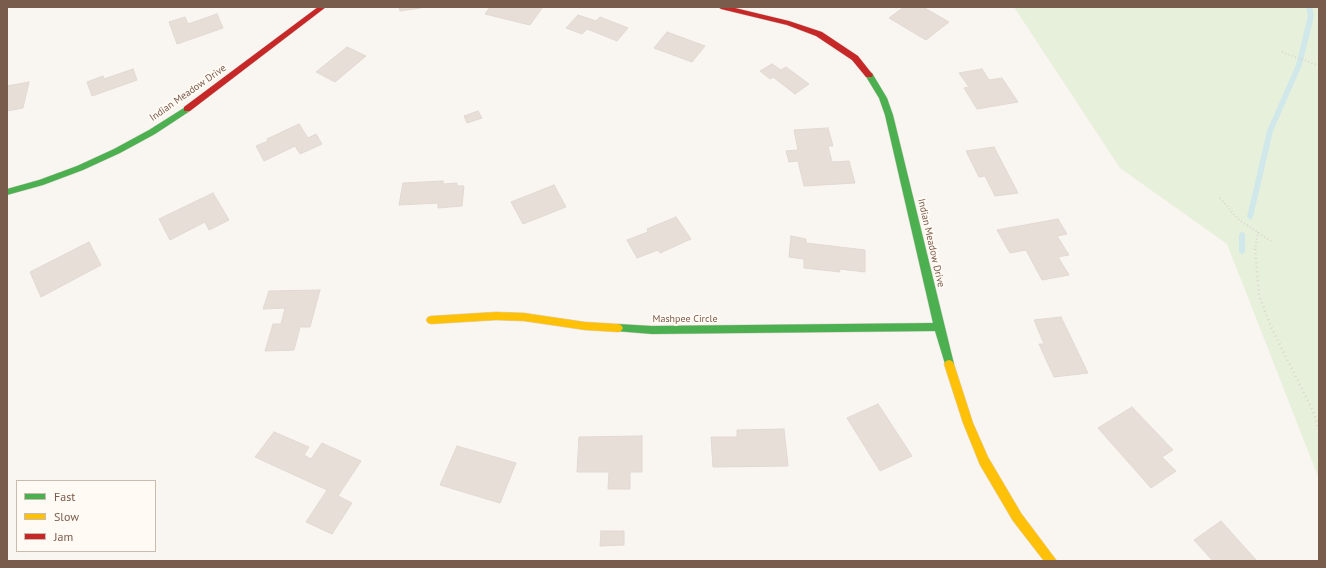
<!DOCTYPE html>
<html>
<head>
<meta charset="utf-8">
<style>
	body { margin:0 }
	#map { position:relative; width:1326px; height:568px; overflow:hidden; background:#f9f5f0; font-family:"PT Sans",sans-serif }
	canvas { display:block }
	.frame { position:absolute; inset:0; border:8px solid #7a5c4d; pointer-events:none }
	.legend { position:absolute; left:16px; top:480px; width:140px; height:72px; box-sizing:border-box; background:#fffaf3; border:1px solid #cabbb1; margin:0; padding:5px 7px; list-style:none; font-size:12px; color:#7a5c4d }
	.legend li { display:flex; align-items:center; gap:8px; height:20px }
	.legend b { width:20px; border:1px solid #cabbb1 }
</style>
</head>
<body>
<div id="map">
<canvas width="1326" height="568"></canvas>
<div class="frame"></div>
<ul class="legend">
<li><b style="height:5px;background:#4caf50"></b>Fast</li>
<li><b style="height:5px;background:#ffc107"></b>Slow</li>
<li><b style="height:5px;background:#c62828"></b>Jam</li>
</ul>
</div>
<script>
const ctx = document.querySelector('canvas').getContext('2d');
ctx.lineJoin = 'round';
function paint(path, color) {
  ctx.fillStyle = color;
  ctx.fill(path, 'evenodd');
}
function toPath(rows) {
  const path = new Path2D();
  for (const r of rows) {
    path.moveTo(r[0], r[1]);
    for (let i = 2; i < r.length; i += 2) path.lineTo(r[i], r[i + 1]);
  }
  return path;
}
function trace(path, color, width, dash) {
  ctx.strokeStyle = color;
  ctx.lineWidth = width;
  ctx.lineCap = dash ? 'butt' : 'round';
  ctx.setLineDash(dash || []);
  ctx.stroke(path);
}
function write(font, color, halo, rows, align = 'center') {
  ctx.font = font + ' "PT Sans",sans-serif';
  ctx.lineWidth = 4;
  ctx.setLineDash([]);
  ctx.textBaseline = 'middle';
  ctx.strokeStyle = halo;
  ctx.fillStyle = color;
  for (const [text, x, y, turn = 0] of rows) {
    ctx.save();
    ctx.translate(x, y);
    ctx.rotate((+turn || 0) * Math.PI / 180);
    ctx.textAlign = isNaN(turn) ? turn : align;
    if (halo) ctx.strokeText(text, 0, 0);
    ctx.fillText(text, 0, 0);
    ctx.restore();
  }
}
paint(toPath([
	[1014,7,1319,7,1319,479,1227,244,1120,168]
]), '#e7f0db');
paint(toPath([
	[1306,7,1312,7,1314,16,1302,65,1273,131,1253,217,1250,220,1247,217,1267,131,1296,65,1308,16,1306,7],
	[1242,232,1244,233,1245,235,1245,251,1244,253,1242,254,1240,253,1239,251,1239,235,1240,233,1242,232]
]), '#d0e8ea');
const building = toPath([
	[399,7,421,7,421,8,400,11,399,7],
	[490,7,539,7,542,8,530,25,485,14,490,7],
	[904,7,923,7,949,22,926,40,889,18,904,7],
	[217,14,223,28,177,44,169,22,185,17,188,24,217,14],
	[578,15,596,21,600,17,628,28,617,41,587,29,582,34,566,28,578,15],
	[667,32,705,46,692,62,654,48,667,32],
	[347,47,366,56,335,82,316,72,347,47],
	[772,64,781,70,786,67,809,84,795,94,773,77,770,79,760,71,772,64],
	[133,69,137,80,92,96,87,82,103,76,104,79,133,69],
	[982,69,989,80,1002,78,1018,102,977,109,964,88,969,87,959,73,982,69],
	[29,82,23,108,7,111,7,86,29,82],
	[478,111,482,118,467,123,464,116,478,111],
	[299,124,308,138,316,134,322,144,300,154,295,146,264,161,256,146,268,141,267,139,299,124],
	[828,128,833,146,828,146,832,162,849,161,855,183,804,186,798,161,789,162,786,151,798,150,794,130,828,128],
	[994,147,1018,193,995,196,985,176,979,177,966,151,994,147],
	[443,181,443,184,457,183,457,186,464,186,462,206,438,208,438,203,399,205,403,183,443,181],
	[554,185,566,207,523,224,511,202,554,185],
	[213,193,229,220,209,230,205,222,170,240,159,219,213,193],
	[676,217,691,239,660,253,658,250,637,258,627,240,648,232,647,229,676,217],
	[1058,219,1067,234,1057,236,1069,255,1058,257,1069,275,1042,280,1026,250,1010,253,997,230,1058,219],
	[791,236,806,239,806,243,865,250,865,272,839,269,840,272,804,268,804,259,789,257,791,236],
	[89,242,101,265,41,297,30,272,89,242],
	[320,290,310,327,300,327,294,350,265,351,273,324,281,324,285,308,263,309,269,291,320,290],
	[1061,317,1088,373,1054,377,1039,344,1044,344,1034,320,1061,317],
	[878,404,912,456,880,471,847,418,878,404],
	[1132,407,1173,450,1162,457,1176,471,1151,488,1098,428,1132,407],
	[784,429,788,466,713,467,711,437,737,437,737,430,784,429],
	[274,432,309,447,304,455,311,459,322,443,361,461,338,496,352,503,332,534,306,522,327,490,255,457,274,432],
	[642,436,642,472,630,472,630,489,608,489,609,472,577,472,579,437,642,436],
	[457,446,516,463,500,503,440,485,457,446],
	[1221,521,1257,561,1213,561,1194,540,1221,521],
	[601,531,624,531,624,545,600,546,601,531]
]);
paint(building, '#e6ded7');
trace(building, '#e2d8d2', 1);
const fast = toPath([
	[869,72,872,73,887,98,893,115,954,364,952,367,949,368,946,367,935,331,652,334,615,331,613,328,615,325,618,324,652,326,933,323,885,115,879,98,865,75,869,72],
	[187,106,190,107,190,111,155,134,120,153,83,170,43,185,7,195,7,189,39,180,77,166,114,149,149,130,187,106]
]);
const slow = toPath([
	[496,312,524,313,585,322,618,324,621,325,623,328,621,331,618,332,585,330,524,321,496,320,431,324,428,323,426,320,428,317,431,316,496,312],
	[949,360,952,361,954,364,973,423,988,457,1021,513,1057,561,1044,561,1013,521,980,465,963,423,944,364,946,361,949,360]
]);
const jam = toPath([
	[318,7,326,7,190,111,184,111,184,107,318,7],
	[718,7,731,7,789,21,822,32,858,56,873,75,872,77,866,77,852,60,816,36,787,25,721,9,718,7]
]);
trace(fast, '#d9d2cb', 1);
trace(slow, '#d9d2cb', 1);
trace(jam, '#d9d2cb', 1);
trace(toPath([
	[1282,52,1317,65],
	[1220,198,1239,220,1271,241],
	[1255,250,1258,232]
]), '#dcd5d0', 2, [1, 2.5]);
trace(toPath([
	[1255,249,1259,295,1271,327,1313,411,1319,429]
]), '#dcd5d0', 2.5, [1, 3.5]);
paint(fast, '#4caf50');
paint(slow, '#ffc107');
paint(jam, '#c62828');
write('10px', '#7a5c4d', '#fffaf3', [
	["Indian Meadow Drive",188,93,-35],
	["Indian Meadow Drive",931,243,77],
	["Mashpee Circle",685,319]
]);
</script>
</body>
</html>
